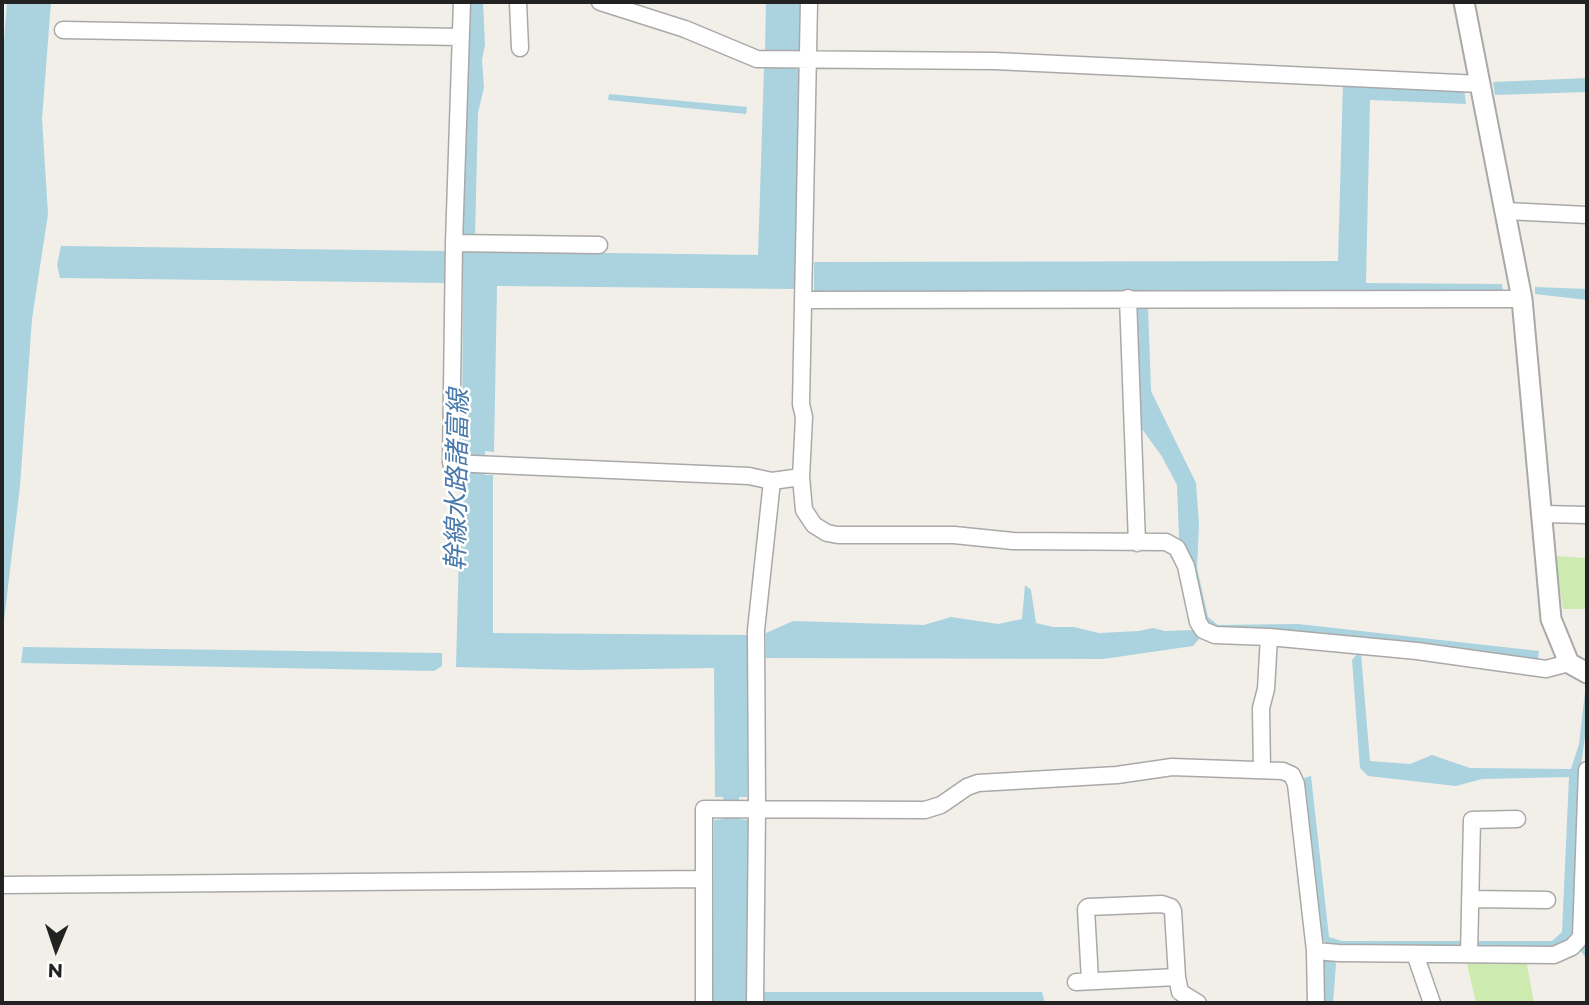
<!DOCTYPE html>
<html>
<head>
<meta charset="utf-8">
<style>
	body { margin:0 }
	#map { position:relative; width:1589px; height:1005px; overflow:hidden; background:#f2efe9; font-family:Montserrat,sans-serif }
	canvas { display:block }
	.frame { position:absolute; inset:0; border:4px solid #222; pointer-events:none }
	.north { position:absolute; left:21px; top:914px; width:70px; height:70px; -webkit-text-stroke:5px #fff; paint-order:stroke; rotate:182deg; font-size:19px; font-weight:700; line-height:28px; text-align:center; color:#222 }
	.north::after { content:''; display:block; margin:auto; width:24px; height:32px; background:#222; clip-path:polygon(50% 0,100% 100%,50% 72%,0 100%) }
</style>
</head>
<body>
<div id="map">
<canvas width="1589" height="1005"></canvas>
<div class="frame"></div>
<div class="north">N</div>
</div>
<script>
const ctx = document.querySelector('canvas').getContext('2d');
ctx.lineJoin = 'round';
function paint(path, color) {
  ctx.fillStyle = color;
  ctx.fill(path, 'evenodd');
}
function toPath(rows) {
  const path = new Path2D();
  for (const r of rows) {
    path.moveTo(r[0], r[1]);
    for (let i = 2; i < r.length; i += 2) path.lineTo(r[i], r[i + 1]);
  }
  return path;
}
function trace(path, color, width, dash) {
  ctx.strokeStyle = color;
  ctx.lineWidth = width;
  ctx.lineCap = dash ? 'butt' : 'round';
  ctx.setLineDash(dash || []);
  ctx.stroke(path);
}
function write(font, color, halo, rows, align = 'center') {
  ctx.font = font + ' Montserrat,"Noto Sans JP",sans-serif';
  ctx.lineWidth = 5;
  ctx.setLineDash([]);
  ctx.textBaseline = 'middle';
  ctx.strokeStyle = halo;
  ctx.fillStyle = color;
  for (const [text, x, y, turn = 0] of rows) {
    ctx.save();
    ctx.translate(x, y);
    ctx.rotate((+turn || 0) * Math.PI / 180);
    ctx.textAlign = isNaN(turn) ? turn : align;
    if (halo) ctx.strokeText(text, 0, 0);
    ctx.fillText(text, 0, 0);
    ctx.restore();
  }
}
paint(toPath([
	[1555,556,1587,558,1587,609,1563,609],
	[1526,959,1534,1003,1476,1003,1466,960]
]), '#cdebb0');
paint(toPath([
	[7,2,51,2,42,119,48,214,32,319,20,486,2,637,2,68],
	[468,2,483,2,485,45,482,60,484,87,478,113,475,237,462,237],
	[766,2,801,2,800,51,789,51,789,68,799,69,795,289,497,286,494,452,485,451,485,475,493,475,493,633,749,635,747,797,739,797,739,819,748,820,747,1003,713,1003,714,820,724,819,724,802,723,797,715,797,714,668,578,670,456,667,461,475,470,474,471,452,462,451,463,251,758,255,764,68,774,68,775,51,765,50],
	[1587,78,1587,92,1495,95,1493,82],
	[1343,82,1464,88,1466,104,1370,100,1366,283,1502,284,1503,291,814,291,814,262,1338,261],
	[609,94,747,107,746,114,608,100],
	[61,246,445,251,446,283,60,278,57,265],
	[1535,287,1587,289,1587,300,1535,294],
	[1135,305,1148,305,1151,391,1196,483,1199,524,1197,568,1208,617,1218,625,1298,624,1539,651,1538,659,1362,640,1361,654,1370,761,1410,764,1432,755,1470,768,1571,769,1579,744,1585,692,1587,693,1587,722,1580,773,1581,945,1587,947,1587,960,1579,948,1334,959,1336,964,1333,1003,1324,1003,1324,960,1328,957,1328,945,1323,940,1304,778,1311,776,1329,937,1342,941,1552,941,1562,932,1569,777,1482,779,1456,786,1368,776,1360,768,1352,660,1357,654,1358,640,1212,629,1205,625,1195,634,1199,639,1193,646,1103,659,766,658,766,633,793,621,924,625,951,617,998,624,1022,619,1025,585,1031,590,1036,623,1053,627,1074,627,1099,633,1139,631,1153,628,1165,631,1192,630,1203,621,1191,569,1179,538,1177,485,1161,455,1139,425],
	[23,647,442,653,442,666,434,671,21,663],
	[764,992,1042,992,1045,1003,763,1003]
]), '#aad3df');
const minor = toPath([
	[462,2,454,243,451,463,749,476,772,481],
	[518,2,520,48],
	[600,2,685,29,757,59,995,61,1480,84],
	[809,2,801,404,804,417,801,477,804,510,814,525,827,533,838,535,954,535,1013,541,1166,542,1177,548,1186,566,1198,622,1203,630,1215,635,1269,637],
	[63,30,460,37],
	[1506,211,1587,215],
	[454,243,599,245],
	[1128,298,1137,543],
	[803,300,1522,299],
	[1543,514,1587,515],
	[1262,769,1261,708,1266,689,1269,637,1417,651,1546,669,1569,663],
	[2,885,704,879],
	[1470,899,1547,900],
	[1315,951,1339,953,1554,955,1572,947,1581,937,1587,770],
	[1415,954,1432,1003],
	[1469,954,1472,820,1517,819],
	[1090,980,1086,909,1088,907,1162,904,1171,907,1173,911,1177,977,1180,992,1198,1003],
	[1076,982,1177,977],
	[704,1003,704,809,925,810,941,805,967,787,978,783,1117,775,1172,767,1283,771,1292,775,1296,784,1315,951,1316,1003],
	[755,1003,757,809,756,630,772,481,801,477]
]);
const tertiary = toPath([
	[1464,2,1522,299,1551,619,1569,663,1587,673]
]);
trace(minor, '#a9a9a9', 19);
trace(tertiary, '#a9a9a9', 23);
trace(minor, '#fff', 16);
trace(tertiary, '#fff', 19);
write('italic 26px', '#4a7aab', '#fff', [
	["幹線水路諸富線",458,480,-89]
]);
</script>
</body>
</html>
